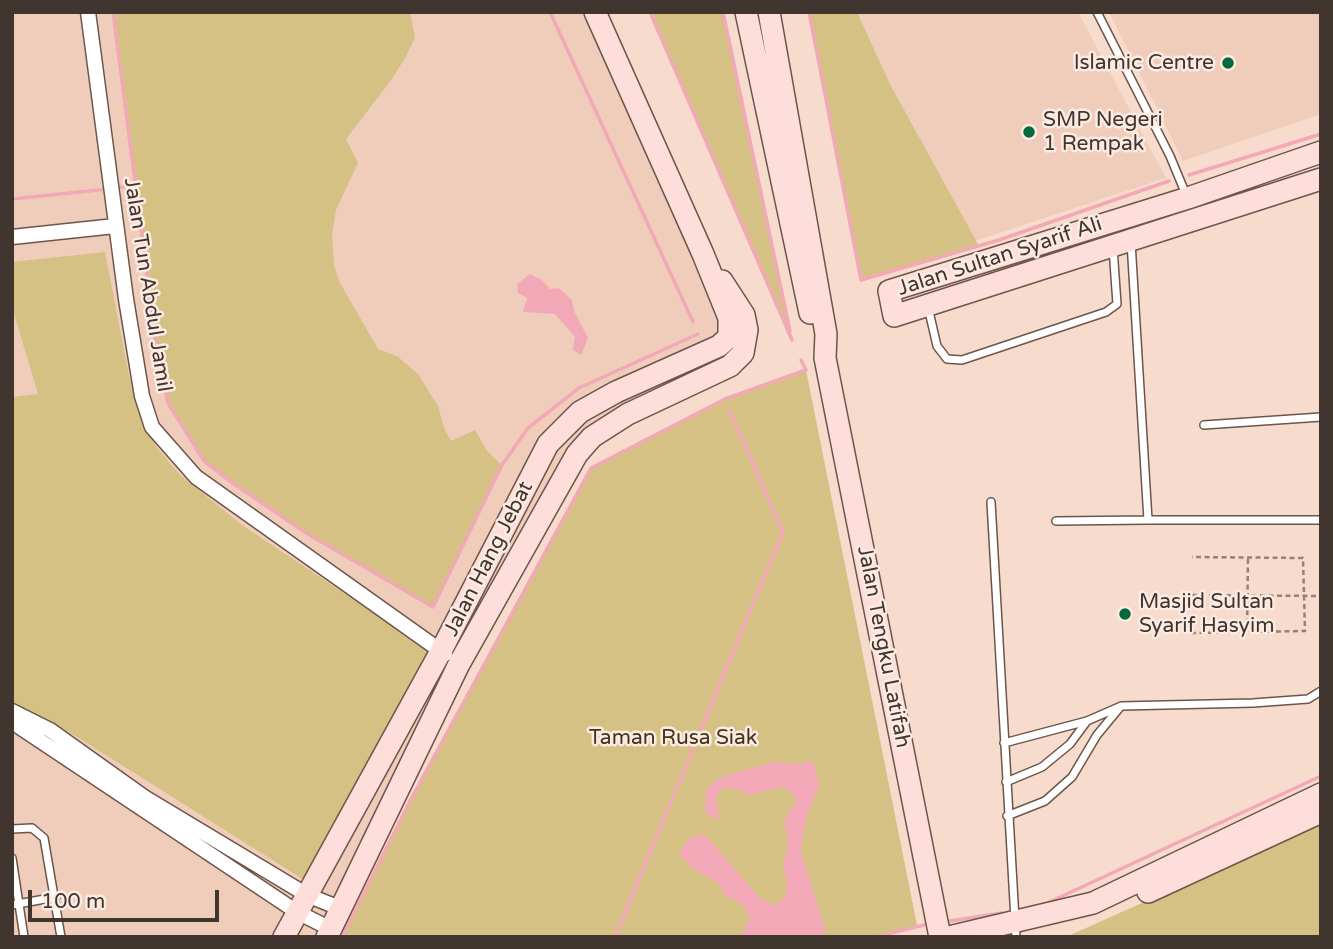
<!DOCTYPE html>
<html>
<head>
<meta charset="utf-8">
<style>
	body { margin:0 }
	#map { position:relative; width:1333px; height:949px; overflow:hidden; background:#f7dbcd; font-family:"Varela Round",sans-serif }
	canvas { display:block }
	.frame { position:absolute; inset:0; border:14px solid #40352f; pointer-events:none }
	.scale { position:absolute; left:28px; top:890px; width:191px; height:32px; box-sizing:border-box; border:4px solid #40352f; border-top:0; padding-left:9px; font-size:21px; line-height:24px; white-space:nowrap; color:#40352f; -webkit-text-stroke:5px #fcebe3; paint-order:stroke }
</style>
</head>
<body>
<div id="map">
<canvas width="1333" height="949"></canvas>
<div class="frame"></div>
<div class="scale">100 m</div>
</div>
<script>
const ctx = document.querySelector('canvas').getContext('2d');
ctx.lineJoin = 'round';
function paint(path, color) {
  ctx.fillStyle = color;
  ctx.fill(path, 'evenodd');
}
function toPath(rows) {
  const path = new Path2D();
  for (const r of rows) {
    path.moveTo(r[0], r[1]);
    for (let i = 2; i < r.length; i += 2) path.lineTo(r[i], r[i + 1]);
  }
  return path;
}
function trace(path, color, width, dash) {
  ctx.strokeStyle = color;
  ctx.lineWidth = width;
  ctx.lineCap = dash ? 'butt' : 'round';
  ctx.setLineDash(dash || []);
  ctx.stroke(path);
}
function write(font, color, halo, rows, align = 'center') {
  ctx.font = font + ' "Varela Round",sans-serif';
  ctx.lineWidth = 5;
  ctx.setLineDash([]);
  ctx.textBaseline = 'middle';
  ctx.strokeStyle = halo;
  ctx.fillStyle = color;
  for (const [text, x, y, turn = 0] of rows) {
    ctx.save();
    ctx.translate(x, y);
    ctx.rotate((+turn || 0) * Math.PI / 180);
    ctx.textAlign = isNaN(turn) ? turn : align;
    if (halo) ctx.strokeText(text, 0, 0);
    ctx.fillText(text, 0, 0);
    ctx.restore();
  }
}
paint(toPath([
	[12,12,595,12,743,353,577,454,327,937,12,937],
	[857,12,1078,12,1166,178,975,241,891,86],
	[1109,12,1321,12,1321,114,1183,161]
]), '#f0cdbb');
paint(toPath([
	[113,12,410,12,415,38,405,58,392,79,346,139,358,163,336,210,332,236,334,265,340,283,378,349,397,356,418,374,438,406,444,428,451,441,475,430,488,452,502,465,433,607,306,533,234,484,204,461,168,403,159,367],
	[650,12,723,12,792,340,662,37],
	[809,12,857,12,891,86,979,246,861,280],
	[105,252,129,376,141,420,158,449,180,475,242,525,432,652,309,883,74,735,12,704,12,397,38,394,12,307,12,262],
	[806,370,917,925,876,937,342,937,411,799,591,468,725,399],
	[1321,824,1321,937,1066,937,1222,867]
]), '#d5c183');
paint(toPath([
	[530,274,542,280,550,289,559,288,572,300,574,311,588,338,581,355,573,350,575,337,555,314,523,312,527,298,518,293,517,284],
	[813,761,819,785,805,822,801,852,826,933,812,937,740,937,750,918,744,906,724,894,719,884,691,867,679,853,688,840,699,834,706,836,759,897,772,905,779,903,785,896,787,884,783,865,789,841,784,825,788,811,796,806,794,794,782,787,747,795,741,790,725,787,716,796,719,818,712,818,705,811,706,791,717,779,744,770,776,762,799,764]
]), '#f3a8b8');
trace(toPath([
	[113,12,159,367,168,403,204,461,234,484,306,533,433,607,502,465,528,428,579,388,698,334],
	[550,12,693,322],
	[650,12,792,340],
	[723,12,790,331],
	[809,12,861,280,999,240,1169,181],
	[1189,175,1321,134],
	[115,188,137,185],
	[12,199,108,189],
	[1043,905,1321,776],
	[943,922,1002,913],
	[342,937,411,799,591,468,725,399,806,370,801,360],
	[615,937,783,532,729,409],
	[876,937,928,924]
]), '#f3a8b8', 3.5);
const lane = toPath([
	[1097,12,1170,156,1187,197],
	[1131,242,1148,520,1321,520],
	[928,307,937,346,947,359,962,360,1106,312,1117,304,1113,248],
	[1204,425,1321,417],
	[991,502,1016,937],
	[1056,521,1148,520],
	[1004,743,1087,721],
	[1006,782,1042,767,1070,744,1087,721,1119,707],
	[1007,816,1045,801,1072,777,1097,735,1121,706,1253,703,1308,699,1321,691],
	[12,829,32,828,44,838,61,937],
	[12,858,24,937],
	[12,905,56,897]
]);
const street = toPath([
	[88,12,126,299,142,396,152,427,196,477,445,654],
	[12,237,115,226],
	[12,711,50,730,144,797,307,895,342,909],
	[12,722,297,912,331,929]
]);
const secondary = toPath([
	[746,12,810,313],
	[769,12,826,334,825,358,940,937],
	[1321,152,1188,198,889,291,894,316,1321,179],
	[1148,892,1321,812],
	[284,937,441,651,548,444,580,412,616,392,719,346,729,337,729,318,703,254,595,12],
	[327,937,459,664,577,454,592,437,628,414,730,366,743,353,747,330,744,315,722,281],
	[949,937,1093,903,1321,794]
]);
trace(lane, '#6c5549', 10);
trace(street, '#6c5549', 17);
trace(secondary, '#6c5549', 24);
trace(toPath([
	[1192,595,1321,596],
	[1247,632,1248,558],
	[1191,633,1305,631,1303,558,1192,557]
]), '#938077', 2.5, [5, 3.5]);
trace(lane, '#fff', 7);
trace(street, '#fff', 14);
trace(secondary, '#fddeda', 21);
for (const [x, y, r, color] of [
	[1228,63,7,"#06693e"],
	[1029,132,7,"#06693e"],
	[1125,614,7,"#06693e"]
]) {
  const dot = new Path2D();
  dot.arc(x, y, r, 0, 2 * Math.PI);
  ctx.fillStyle = color;
  ctx.fill(dot);
  trace(dot, '#fcebe3', 2.5);
}
write('21px', '#40352f', '#fcebe3', [
	["Islamic Centre",1214,63,"right"],
	["SMP Negeri",1043,120],
	["1 Rempak",1043,144],
	["Masjid Sultan",1139,602],
	["Syarif Hasyim",1139,626]
], 'left');
write('21px', '#40352f', '#fcebe3', [
	["Jalan Sultan Syarif Ali",1000,257,-18],
	["Jalan Tun Abdul Jamil",147,285,81],
	["Jalan Hang Jebat",489,559,-63],
	["Jalan Tengku Latifah",883,647,79]
]);
write('21px', '#403618', '#fcebe3', [
	["Taman Rusa Siak",673,738]
]);
</script>
</body>
</html>
